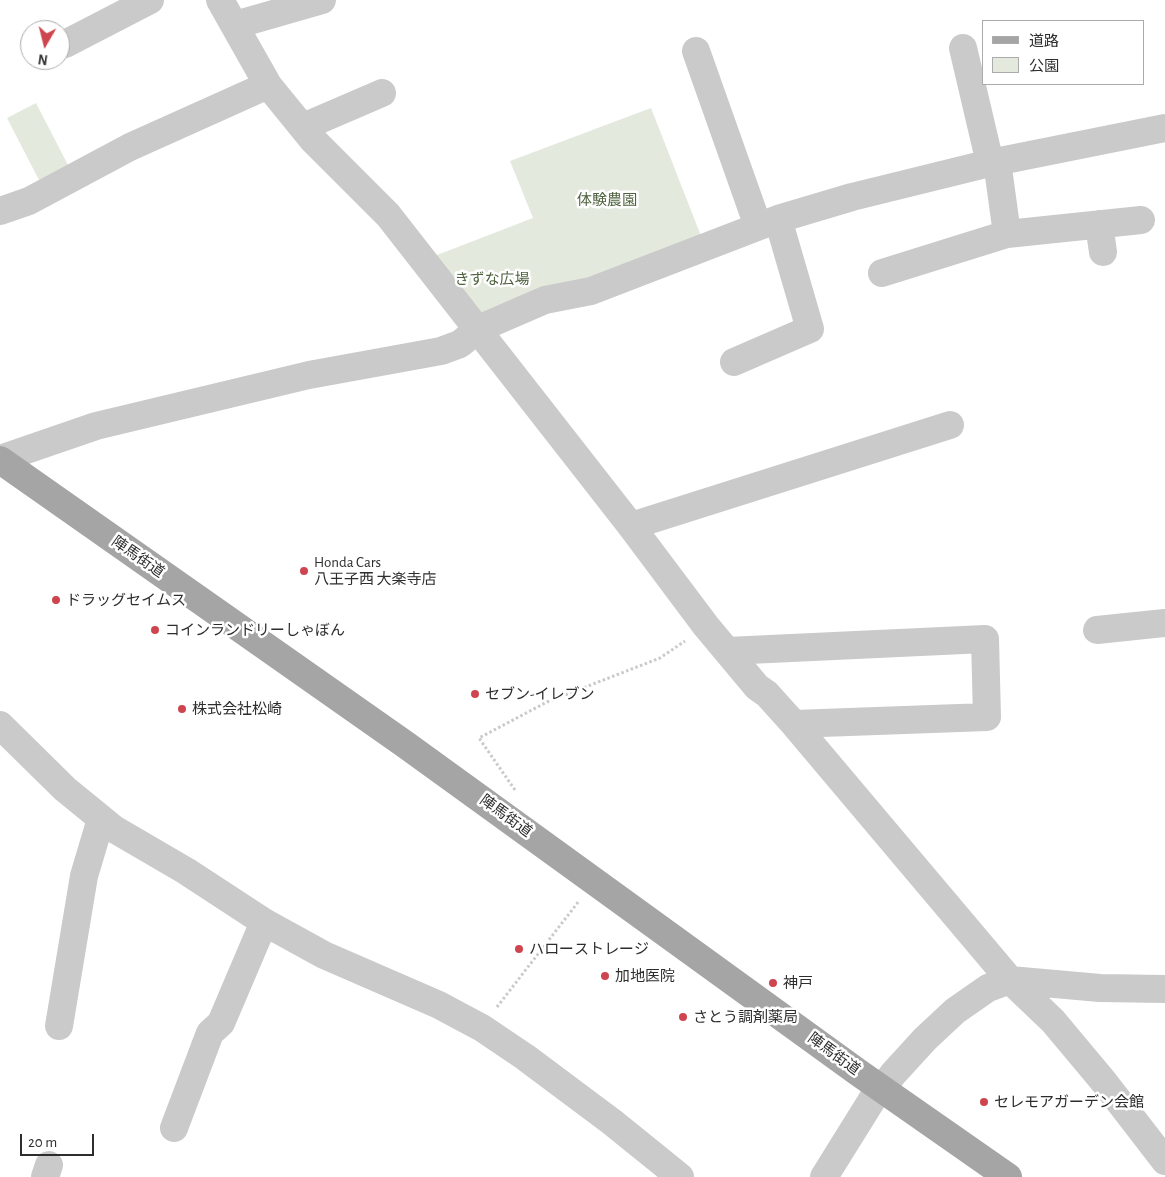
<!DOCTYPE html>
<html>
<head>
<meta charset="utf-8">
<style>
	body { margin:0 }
	#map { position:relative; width:1165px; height:1177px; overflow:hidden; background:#fff; font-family:"Alegreya Sans","Noto Sans JP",sans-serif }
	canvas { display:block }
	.legend { position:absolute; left:982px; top:20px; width:162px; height:65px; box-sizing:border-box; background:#fff; border:1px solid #ababab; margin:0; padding:6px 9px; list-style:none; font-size:15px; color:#2d2d2d }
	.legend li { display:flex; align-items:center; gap:10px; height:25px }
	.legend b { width:25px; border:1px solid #ababab }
	.north { position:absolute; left:20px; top:20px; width:50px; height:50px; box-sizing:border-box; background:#fff; border:1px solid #ababab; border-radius:50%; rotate:188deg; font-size:14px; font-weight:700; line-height:20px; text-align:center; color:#2d2d2d }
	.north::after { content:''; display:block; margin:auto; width:18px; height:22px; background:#ce454f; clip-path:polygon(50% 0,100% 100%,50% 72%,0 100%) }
	.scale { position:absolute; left:20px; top:1134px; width:74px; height:22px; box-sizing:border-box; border:2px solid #2d2d2d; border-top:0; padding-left:6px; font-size:15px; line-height:18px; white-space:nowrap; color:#2d2d2d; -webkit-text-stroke:4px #fff; paint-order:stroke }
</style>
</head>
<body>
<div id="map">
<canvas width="1165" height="1177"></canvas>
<ul class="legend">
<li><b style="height:6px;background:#a5a5a5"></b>道路</li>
<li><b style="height:14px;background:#e3e9dc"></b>公園</li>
</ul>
<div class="north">N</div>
<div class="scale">20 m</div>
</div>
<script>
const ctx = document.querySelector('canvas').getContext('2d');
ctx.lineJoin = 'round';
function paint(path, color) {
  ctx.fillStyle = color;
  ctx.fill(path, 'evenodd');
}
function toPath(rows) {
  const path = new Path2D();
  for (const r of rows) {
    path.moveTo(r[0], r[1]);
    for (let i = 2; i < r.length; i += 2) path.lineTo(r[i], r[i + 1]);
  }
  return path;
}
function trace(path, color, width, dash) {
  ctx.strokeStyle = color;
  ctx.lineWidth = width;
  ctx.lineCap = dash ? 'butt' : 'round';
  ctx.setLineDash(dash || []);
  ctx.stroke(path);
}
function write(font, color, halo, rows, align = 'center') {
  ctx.font = font + ' "Alegreya Sans","Noto Sans JP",sans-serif';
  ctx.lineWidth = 5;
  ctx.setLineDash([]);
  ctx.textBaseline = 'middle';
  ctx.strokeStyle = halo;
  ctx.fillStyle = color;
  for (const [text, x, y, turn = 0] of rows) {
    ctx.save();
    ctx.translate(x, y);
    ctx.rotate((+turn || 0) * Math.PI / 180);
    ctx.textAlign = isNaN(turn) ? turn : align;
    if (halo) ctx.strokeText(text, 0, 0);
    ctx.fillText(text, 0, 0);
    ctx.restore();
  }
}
paint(toPath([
	[36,103,68,165,39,180,7,118],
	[651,108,701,236,478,329,424,260,533,218,510,161]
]), '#e3e9dc');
trace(toPath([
	[515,790,479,738,547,702,660,658,685,641],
	[497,1007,579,901]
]), '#cacaca', 3, [2.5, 2.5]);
trace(toPath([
	[220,0,268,85,312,139,388,215,631,526,706,626,757,687,767,694,794,724,1010,980,1053,1021,1104,1082,1165,1161],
	[235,25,322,0],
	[65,44,150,0],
	[963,48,990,163],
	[696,51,758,226],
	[303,127,382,93],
	[997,161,1007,234],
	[0,211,29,201,130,147,268,85],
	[1099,224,1103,252],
	[882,273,1007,234,1141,220],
	[734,362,810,329,778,219],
	[0,459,96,426,309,375,441,351,460,344,478,329,545,300,591,291,778,219,852,197,990,163,1165,128],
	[631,526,950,425],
	[1097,630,1165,623],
	[727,651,985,639,987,717,794,724],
	[0,725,65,789,114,829,186,871,264,922,324,955,439,1005,482,1028,525,1057,612,1122,680,1177],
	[59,1026,84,876,101,819],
	[882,1089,893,1074,925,1039,955,1011,988,988,1010,980,1100,988,1165,989],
	[174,1128,210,1033,221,1023,264,922],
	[45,1177,49,1165],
	[824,1177,880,1087]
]), '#cacaca', 28);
trace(toPath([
	[0,460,406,745,859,1073,1008,1177]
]), '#a5a5a5', 28);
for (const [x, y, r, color] of [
	[304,571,5,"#ce454f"],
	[56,600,5,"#ce454f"],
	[155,630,5,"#ce454f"],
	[475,694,5,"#ce454f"],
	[182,709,5,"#ce454f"],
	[519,949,5,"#ce454f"],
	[605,976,5,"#ce454f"],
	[773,983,5,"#ce454f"],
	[683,1017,5,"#ce454f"],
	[984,1102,5,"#ce454f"]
]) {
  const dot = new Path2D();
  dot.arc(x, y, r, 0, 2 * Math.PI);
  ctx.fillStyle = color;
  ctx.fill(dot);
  trace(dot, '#fff', 2);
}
write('15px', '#506340', '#fff', [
	["体験農園",607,200],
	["きずな広場",492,279]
]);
write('15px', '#2d2d2d', '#fff', [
	["陣馬街道",138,557,35],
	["陣馬街道",506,816,36],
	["陣馬街道",834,1054,36]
]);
write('15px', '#2d2d2d', '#fff', [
	["Honda Cars",314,562],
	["八王子西 大楽寺店",314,579],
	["ドラッグセイムス",66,600],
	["コインランドリーしゃぼん",165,630],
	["セブン-イレブン",485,694],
	["株式会社松崎",192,709],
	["ハローストレージ",529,949],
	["加地医院",615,976],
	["神戸",783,983],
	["さとう調剤薬局",693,1017],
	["セレモアガーデン会館",994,1102]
], 'left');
</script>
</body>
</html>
